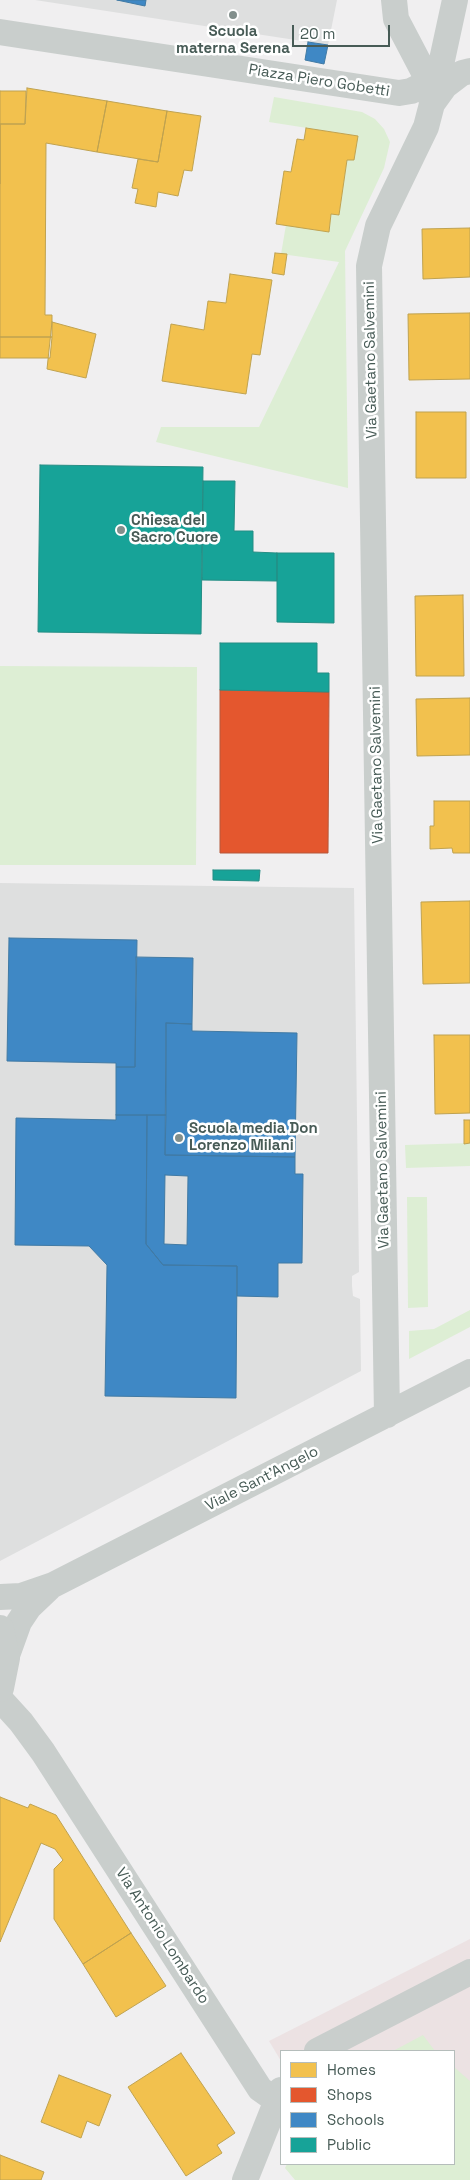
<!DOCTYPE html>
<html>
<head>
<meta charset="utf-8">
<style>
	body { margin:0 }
	#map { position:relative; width:470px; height:2180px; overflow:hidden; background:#f0eff0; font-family:"Space Grotesk",sans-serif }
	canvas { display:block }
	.legend { position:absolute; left:280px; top:2050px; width:175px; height:115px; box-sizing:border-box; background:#fff; border:1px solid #b5bdbb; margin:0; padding:6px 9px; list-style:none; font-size:15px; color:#475b56 }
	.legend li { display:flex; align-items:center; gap:10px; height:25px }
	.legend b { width:25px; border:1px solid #b5bdbb }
	.scale { position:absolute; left:292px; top:25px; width:98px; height:22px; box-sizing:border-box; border:2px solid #475b56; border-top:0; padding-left:6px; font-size:15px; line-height:18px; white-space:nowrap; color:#475b56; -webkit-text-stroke:4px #fff; paint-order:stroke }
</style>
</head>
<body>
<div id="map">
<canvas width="470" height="2180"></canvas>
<ul class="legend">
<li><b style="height:14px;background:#f2c14e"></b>Homes</li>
<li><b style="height:14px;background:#e4572e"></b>Shops</li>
<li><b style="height:14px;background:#3f88c5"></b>Schools</li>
<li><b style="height:14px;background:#17a398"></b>Public</li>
</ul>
<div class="scale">20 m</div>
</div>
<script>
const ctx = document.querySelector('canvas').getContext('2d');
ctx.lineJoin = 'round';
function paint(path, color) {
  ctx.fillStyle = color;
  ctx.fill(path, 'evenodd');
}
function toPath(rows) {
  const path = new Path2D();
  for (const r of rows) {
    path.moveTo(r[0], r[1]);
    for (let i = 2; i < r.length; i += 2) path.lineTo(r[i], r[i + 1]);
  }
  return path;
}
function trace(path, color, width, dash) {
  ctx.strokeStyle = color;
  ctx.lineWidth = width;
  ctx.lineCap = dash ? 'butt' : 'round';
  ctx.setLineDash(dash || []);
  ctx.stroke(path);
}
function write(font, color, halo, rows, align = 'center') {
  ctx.font = font + ' "Space Grotesk",sans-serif';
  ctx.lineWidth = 5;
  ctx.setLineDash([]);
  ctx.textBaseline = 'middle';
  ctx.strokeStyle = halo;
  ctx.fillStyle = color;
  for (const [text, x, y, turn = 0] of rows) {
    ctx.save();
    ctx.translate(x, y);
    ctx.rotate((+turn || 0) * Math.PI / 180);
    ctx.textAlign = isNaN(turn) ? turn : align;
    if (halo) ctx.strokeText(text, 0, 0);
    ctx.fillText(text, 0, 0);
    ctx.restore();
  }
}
paint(toPath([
	[470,1939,470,2180,454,2164,454,2051,281,2051,281,2061,269,2041]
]), '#ece2e3');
paint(toPath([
	[35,0,337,0,328,45],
	[0,883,354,888,359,1272,352,1276,352,1286,353,1296,360,1299,361,1371,0,1561]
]), '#dedfdf');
paint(toPath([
	[274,97,362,112,375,119,384,129,390,142,384,168,345,251,348,488,156,442,161,427,259,427,339,262,281,254,286,225,329,232,331,214,339,215,347,160,354,160,358,136,269,122],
	[0,666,197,667,196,865,0,865],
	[470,1143,470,1166,406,1168,405,1145],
	[407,1197,427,1197,428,1307,408,1308],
	[470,1310,470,1327,409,1359,409,1331,434,1329],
	[423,2035,435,2051,393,2051],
	[454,2067,470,2081,470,2180,295,2180,285,2168,287,2164,454,2164]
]), '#ddeed4');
const homes = toPath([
	[27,88,107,101,97,152,46,143,45,315,52,315,52,337,0,337,0,124,25,124,27,88],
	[0,91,26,91,25,124,0,124,0,184,0,91],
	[107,101,167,111,158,162,97,152,107,101],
	[167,111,201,116,192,171,184,170,178,196,158,192,156,207,135,203,138,189,132,188,138,159,158,162,167,111],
	[306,128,358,136,354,160,347,160,339,215,331,214,329,232,276,224,284,171,291,172,297,139,304,140,306,128],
	[470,228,470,277,423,279,422,229,470,228],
	[275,253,287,254,284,275,272,273,275,253],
	[230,274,272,280,260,355,252,354,246,394,162,381,171,324,204,330,208,301,226,303,230,274],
	[470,313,470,379,409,380,408,314,470,313],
	[52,322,96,334,86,378,47,369,52,322],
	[0,337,52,337,50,358,0,358,0,337],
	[416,412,466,412,466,478,416,478,416,412],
	[463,595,464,676,416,676,415,596,463,595],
	[470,698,470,755,417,756,416,699,470,698],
	[434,801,470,801,470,853,453,853,452,848,430,849,430,826,434,826,434,801],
	[470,901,470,983,423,984,421,902,470,901],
	[434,1035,470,1035,470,1113,435,1114,434,1035],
	[464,1120,470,1120,470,1143,464,1144,464,1120],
	[0,1797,28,1808,30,1804,56,1815,131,1933,83,1964,54,1919,54,1869,63,1860,55,1849,41,1843,0,1942,0,1797],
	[131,1933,166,1986,116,2017,83,1964,131,1933],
	[181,2053,235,2133,217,2145,222,2153,186,2176,128,2087,181,2053],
	[59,2075,111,2095,99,2126,87,2121,81,2138,41,2122,59,2075],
	[0,2155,44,2172,41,2180,0,2180,0,2155]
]);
paint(homes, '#f2c14e');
trace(homes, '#bfa250', 1);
const shops = toPath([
	[220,690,329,692,328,853,220,853,220,690]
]);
paint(shops, '#e4572e');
trace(shops, '#b5583a', 1);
const schools = toPath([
	[117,0,146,0,145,6,117,0],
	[308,42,328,45,324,64,305,60,308,42],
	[9,938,137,940,135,1067,116,1067,116,1063,7,1061,9,938],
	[136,957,193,958,192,1024,166,1023,166,1115,116,1115,116,1067,135,1067,136,957],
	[166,1023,192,1024,192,1031,297,1033,295,1157,165,1155,166,1023],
	[116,1115,147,1115,146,1244,163,1265,237,1266,236,1398,105,1396,107,1265,89,1246,15,1245,16,1118,116,1120,116,1115],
	[147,1115,166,1115,165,1155,295,1157,295,1174,303,1174,302,1263,278,1263,278,1297,237,1296,237,1266,163,1265,146,1244,147,1115],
	[165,1175,188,1176,187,1245,164,1244,165,1175]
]);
paint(schools, '#3f88c5');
trace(schools, '#417aa4', 1);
const public = toPath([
	[40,465,203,467,201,634,38,632,40,465],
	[203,481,235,481,234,531,253,531,253,552,277,553,277,581,202,580,203,481],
	[277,553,334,553,334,623,277,622,277,553],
	[220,643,317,643,317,673,329,673,329,692,220,690,220,643],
	[213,870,260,870,259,881,213,880,213,870]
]);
paint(public, '#17a398');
trace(public, '#258d84', 1);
trace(toPath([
	[0,32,399,93,411,91,429,82,438,70,442,60,455,0],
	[432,104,445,86,462,73,470,71],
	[387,1415,369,266,378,226,426,127,432,104,429,82,396,19,394,0],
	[0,1597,21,1596,53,1585,470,1372],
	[6,1658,19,1622,29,1607,49,1588],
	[0,1699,21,1722,43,1752,260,2089,277,2101],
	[317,2051,470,1972],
	[245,2180,281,2090]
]), '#c9cecc', 26);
trace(toPath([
	[0,1629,6,1658,0,1688]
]), '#c9cecc', 28);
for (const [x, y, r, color] of [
	[233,15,5,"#828f8c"],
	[121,530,5,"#828f8c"],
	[179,1138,5,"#828f8c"]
]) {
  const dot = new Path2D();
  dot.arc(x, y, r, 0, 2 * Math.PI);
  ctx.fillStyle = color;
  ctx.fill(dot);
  trace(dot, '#fff', 2);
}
write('bold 15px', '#475b56', '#fff', [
	["Scuola",233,32,"center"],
	["materna Serena",233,49,"center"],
	["Chiesa del",131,521],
	["Sacro Cuore",131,538],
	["Scuola media Don",189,1129],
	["Lorenzo Milani",189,1146]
], 'left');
write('15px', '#475b56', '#fff', [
	["Piazza Piero Gobetti",319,81,9],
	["Via Gaetano Salvemini",371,360,-91],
	["Via Gaetano Salvemini",377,765,-91],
	["Via Gaetano Salvemini",383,1170,-91],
	["Viale Sant'Angelo",262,1479,-27],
	["Via Antonio Lombardo",162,1936,57]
]);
</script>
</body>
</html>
